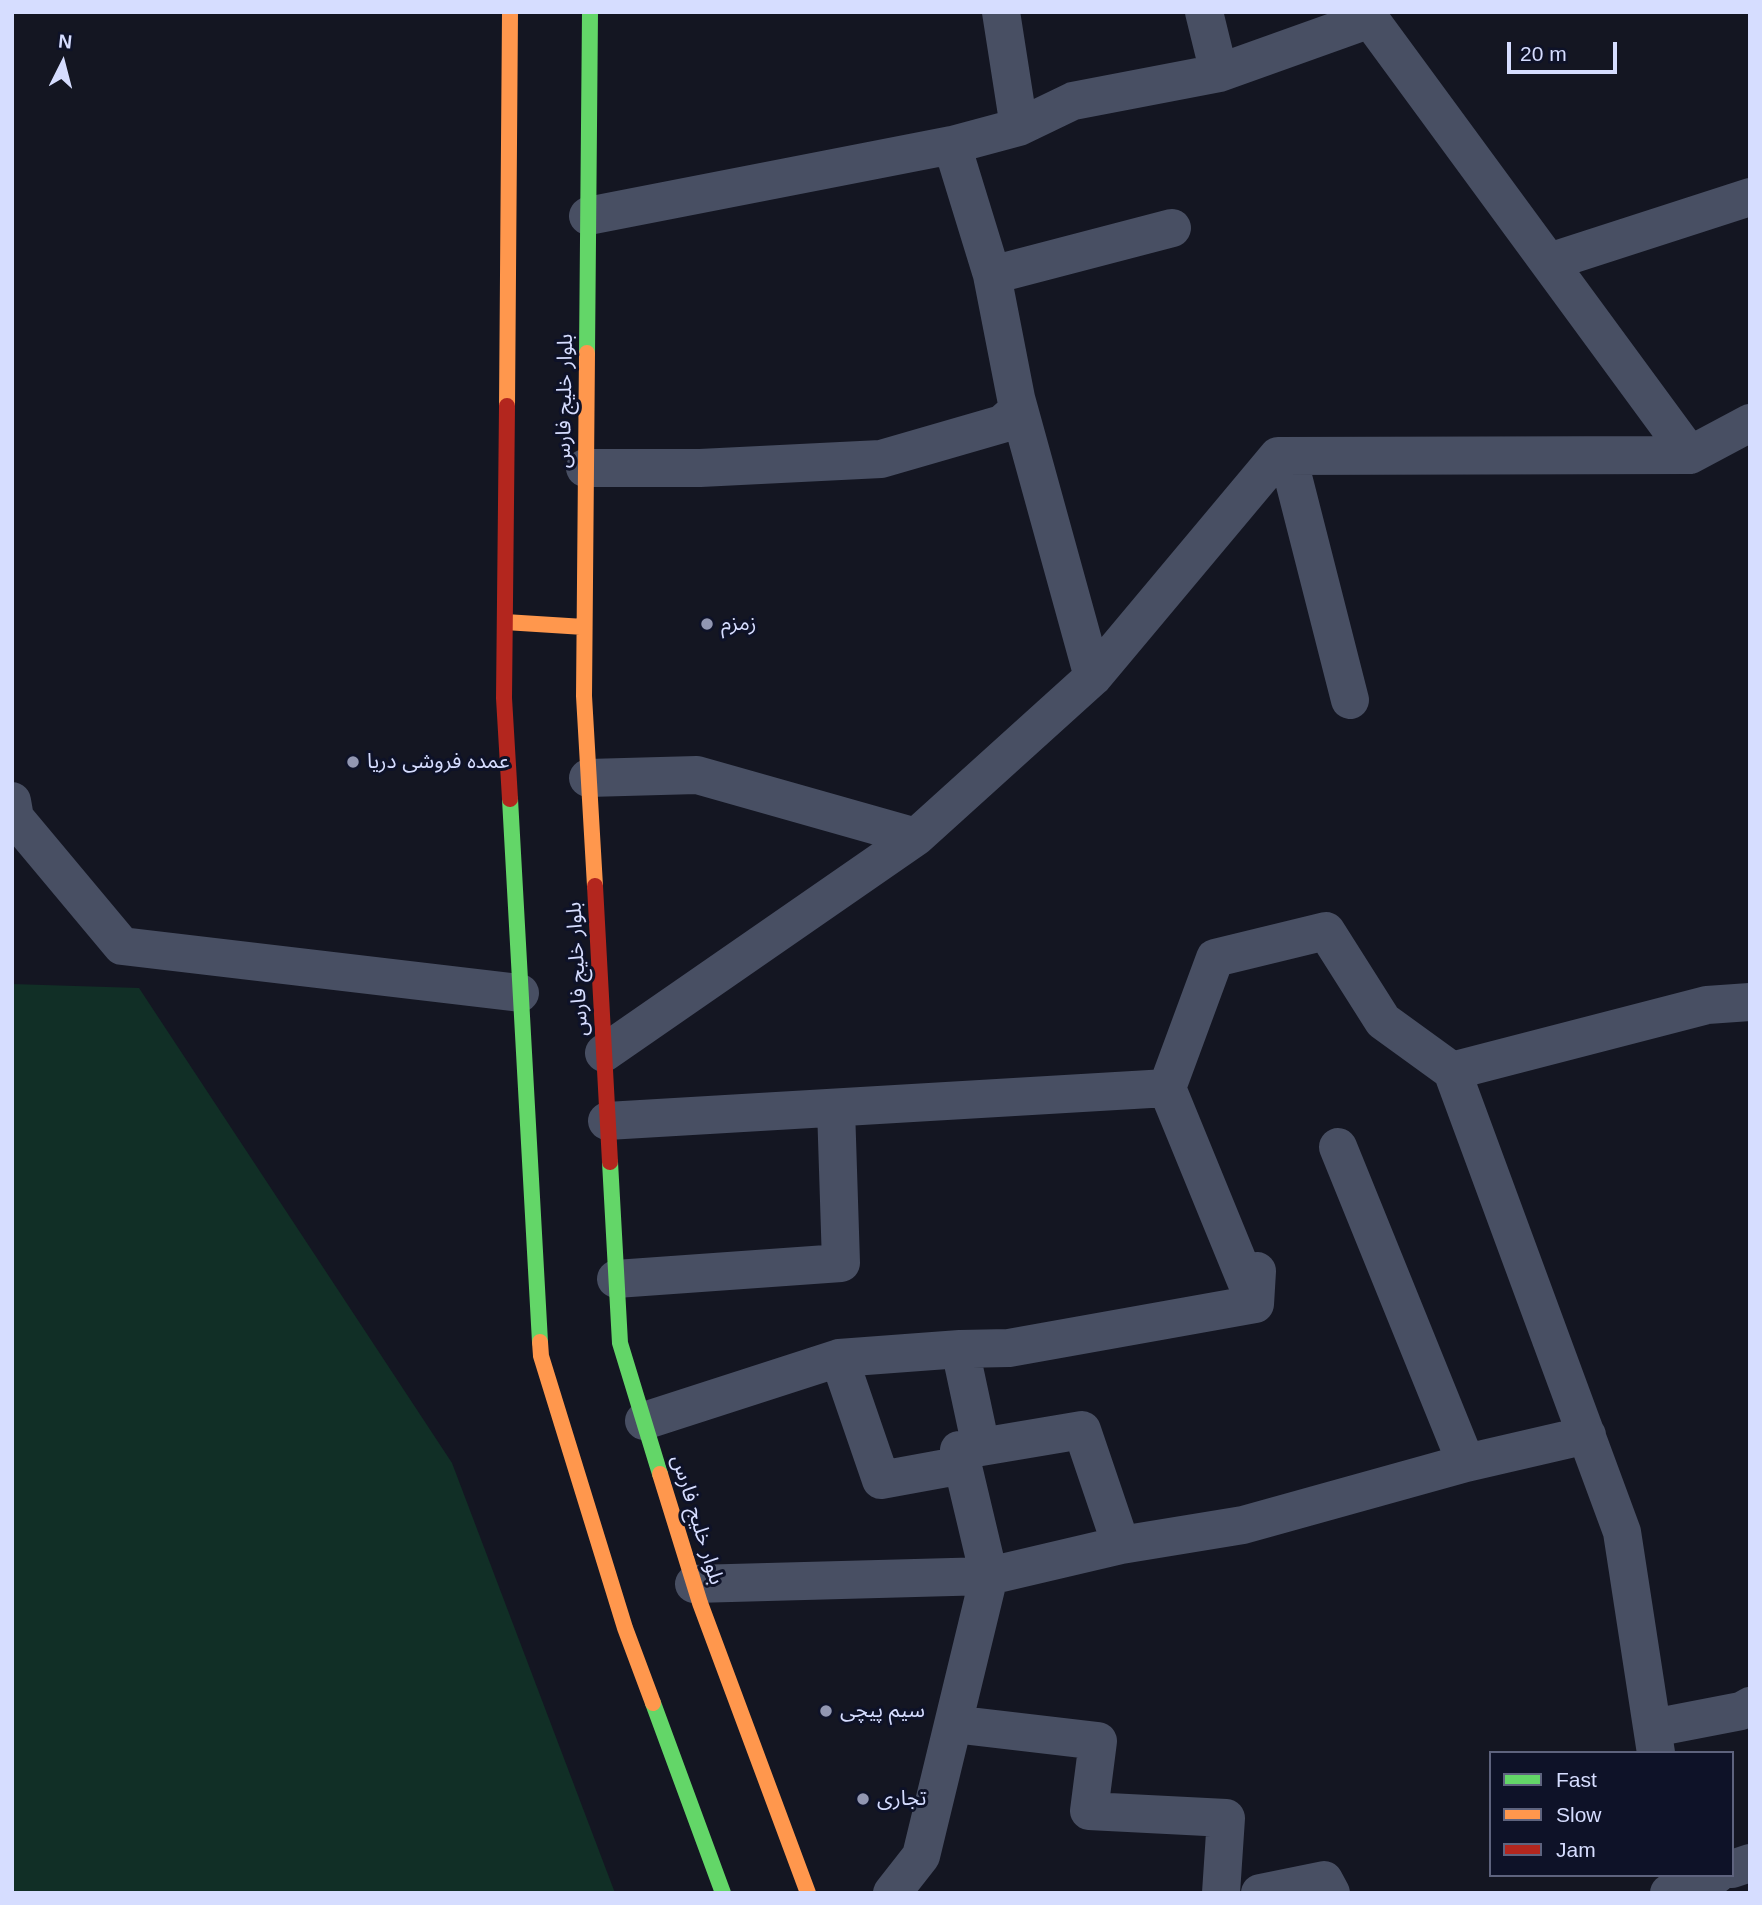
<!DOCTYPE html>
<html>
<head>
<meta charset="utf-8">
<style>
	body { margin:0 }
	#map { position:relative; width:1762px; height:1905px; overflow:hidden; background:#141622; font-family:Arial,sans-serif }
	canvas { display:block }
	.frame { position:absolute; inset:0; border:14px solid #d6ddff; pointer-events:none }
	.legend { position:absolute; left:1489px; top:1751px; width:245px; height:126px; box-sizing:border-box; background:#0e1228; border:2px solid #5e637e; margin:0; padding:9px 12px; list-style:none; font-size:21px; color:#d6ddff }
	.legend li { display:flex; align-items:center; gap:14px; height:35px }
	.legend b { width:35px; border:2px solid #5e637e }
	.north { position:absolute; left:28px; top:28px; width:70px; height:70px; -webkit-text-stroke:5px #0e1228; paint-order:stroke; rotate:6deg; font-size:19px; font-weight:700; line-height:28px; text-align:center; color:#d6ddff }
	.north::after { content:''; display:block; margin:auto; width:24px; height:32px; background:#d6ddff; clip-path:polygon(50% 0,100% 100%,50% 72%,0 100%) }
	.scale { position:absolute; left:1507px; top:42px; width:110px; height:32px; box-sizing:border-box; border:4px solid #d6ddff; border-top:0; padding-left:9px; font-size:21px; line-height:24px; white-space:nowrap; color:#d6ddff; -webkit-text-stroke:5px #0e1228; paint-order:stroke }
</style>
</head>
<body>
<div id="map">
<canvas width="1762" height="1905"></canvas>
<div class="frame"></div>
<ul class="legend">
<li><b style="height:9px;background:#63d668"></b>Fast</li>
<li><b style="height:9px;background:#ff974d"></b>Slow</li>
<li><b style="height:9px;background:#b3261e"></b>Jam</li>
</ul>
<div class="north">N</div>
<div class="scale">20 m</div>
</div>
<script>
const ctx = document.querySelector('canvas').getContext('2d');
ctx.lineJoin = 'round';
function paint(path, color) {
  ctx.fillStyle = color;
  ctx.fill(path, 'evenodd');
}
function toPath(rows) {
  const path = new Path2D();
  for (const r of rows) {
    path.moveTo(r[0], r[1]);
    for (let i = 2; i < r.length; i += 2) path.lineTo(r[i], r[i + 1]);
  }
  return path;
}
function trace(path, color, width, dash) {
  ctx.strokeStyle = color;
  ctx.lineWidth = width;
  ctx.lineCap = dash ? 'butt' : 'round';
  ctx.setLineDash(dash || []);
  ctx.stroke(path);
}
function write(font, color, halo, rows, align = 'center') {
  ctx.font = font + ' Arial,"Noto Sans Arabic",sans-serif';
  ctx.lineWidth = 6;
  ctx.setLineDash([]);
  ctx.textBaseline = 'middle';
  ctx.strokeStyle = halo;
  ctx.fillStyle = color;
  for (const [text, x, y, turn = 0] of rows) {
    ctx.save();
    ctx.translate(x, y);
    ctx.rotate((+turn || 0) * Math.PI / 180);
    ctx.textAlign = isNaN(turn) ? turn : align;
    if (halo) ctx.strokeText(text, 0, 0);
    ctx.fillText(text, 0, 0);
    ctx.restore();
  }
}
paint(toPath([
	[12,984,139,988,452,1463,615,1893,12,1893]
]), '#112f26');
trace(toPath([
	[1001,12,1019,127],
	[1204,12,1219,73],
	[952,145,992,275,1016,398,1093,677],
	[588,216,952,145,1019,127,1073,101,1219,73,1370,19,1690,455],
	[1549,262,1750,197],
	[992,275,1172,228],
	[1288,457,1350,700],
	[585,468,700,468,881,459,1002,424,1019,409],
	[588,778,697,775,916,837],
	[12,801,15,818,122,946,520,993],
	[604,1053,916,837,1093,677,1278,456,1690,455,1750,423],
	[1452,1071,1622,1532,1656,1753],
	[1167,1088,1255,1303],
	[607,1121,1167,1088,1215,958,1326,931,1383,1021,1452,1071,1707,1005,1750,1002],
	[1338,1147,1466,1463],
	[616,1279,841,1263,836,1108],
	[839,1358,881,1480,963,1465],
	[644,1421,839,1358,960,1349],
	[981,1447,959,1450,989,1576,1121,1545,1243,1525,1466,1463,1587,1435],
	[1121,1545,1082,1430,981,1447,960,1349,1009,1348,1255,1304,1257,1271],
	[694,1584,989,1576,921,1856,892,1893],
	[953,1724,1098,1741,1089,1811,1226,1818,1221,1893],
	[1653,1728,1741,1711,1750,1706],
	[1732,1869,1750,1863],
	[1260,1893,1324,1880,1331,1893],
	[1669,1893,1716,1875]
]), '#484f63', 38);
trace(toPath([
	[587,353,590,12],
	[510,799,540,1342],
	[610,1162,620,1343,660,1474],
	[653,1703,723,1893]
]), '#63d668', 16);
trace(toPath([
	[587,353,584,696,595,886],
	[507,406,510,12],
	[505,622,584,627],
	[540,1342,541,1356,625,1628,653,1703],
	[660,1474,700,1603,808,1893]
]), '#ff974d', 16);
trace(toPath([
	[507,406,504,698,510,799],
	[595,886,610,1162]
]), '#b3261e', 16);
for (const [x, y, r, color] of [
	[707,624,7,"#9297b2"],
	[353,762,7,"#9297b2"],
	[826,1711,7,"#9297b2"],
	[863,1799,7,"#9297b2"]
]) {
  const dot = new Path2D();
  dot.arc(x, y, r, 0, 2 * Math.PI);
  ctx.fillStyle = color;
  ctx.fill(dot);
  trace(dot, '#0e1228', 2.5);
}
write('21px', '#d6ddff', '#0e1228', [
	["بلوار خلیج فارس",565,401,-89],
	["بلوار خلیج فارس",578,969,-93],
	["بلوار خلیج فارس",697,1520,73]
]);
write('21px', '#d6ddff', '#0e1228', [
	["زمزم",721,624],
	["عمده فروشی دریا",367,762],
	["سیم پیچی",840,1711],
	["تجاری",877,1799]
], 'left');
</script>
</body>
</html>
